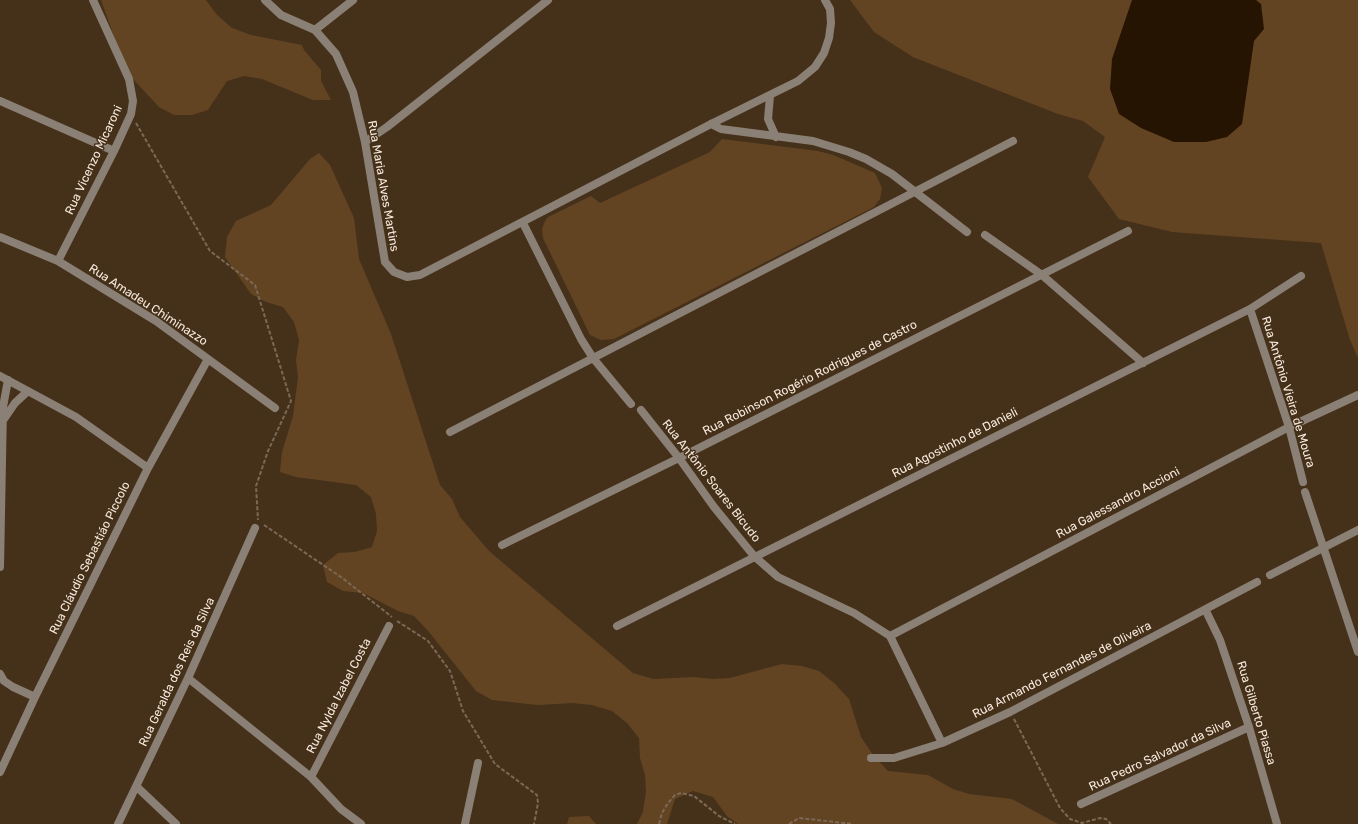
<!DOCTYPE html>
<html>
<head>
<meta charset="utf-8">
<style>
	body { margin:0 }
	canvas { display:block; background:#45301a }
</style>
</head>
<body>
<canvas width="1358" height="824"></canvas>
<script>
const ctx = document.querySelector('canvas').getContext('2d');
ctx.lineJoin = 'round';
function paint(path, color) {
  ctx.fillStyle = color;
  ctx.fill(path, 'evenodd');
}
function toPath(rows) {
  const path = new Path2D();
  for (const r of rows) {
    path.moveTo(r[0], r[1]);
    for (let i = 2; i < r.length; i += 2) path.lineTo(r[i], r[i + 1]);
  }
  return path;
}
function trace(path, color, width, dash) {
  ctx.strokeStyle = color;
  ctx.lineWidth = width;
  ctx.lineCap = dash ? 'butt' : 'round';
  ctx.setLineDash(dash || []);
  ctx.stroke(path);
}
function write(font, color, halo, rows, align = 'center') {
  ctx.font = font + ' Rubik,sans-serif';
  ctx.lineWidth = 3;
  ctx.setLineDash([]);
  ctx.textBaseline = 'middle';
  ctx.strokeStyle = halo;
  ctx.fillStyle = color;
  for (const [text, x, y, turn = 0] of rows) {
    ctx.save();
    ctx.translate(x, y);
    ctx.rotate((+turn || 0) * Math.PI / 180);
    ctx.textAlign = isNaN(turn) ? turn : align;
    if (halo) ctx.strokeText(text, 0, 0);
    ctx.fillText(text, 0, 0);
    ctx.restore();
  }
}
paint(toPath([
	[101,0,206,0,217,15,232,28,251,35,302,45,304,50,321,70,321,81,331,100,313,100,262,79,244,76,227,81,208,110,192,115,174,115,159,107,133,79,124,64],
	[850,0,1358,0,1358,358,1350,340,1321,243,1172,232,1119,219,1088,177,1105,137,1083,121,1058,114,913,57,874,32],
	[722,139,818,151,833,155,875,173,882,188,880,199,874,207,614,339,601,340,590,335,543,238,542,229,545,221,548,217,591,196,600,203,710,152],
	[319,153,330,165,354,218,359,259,391,334,440,485,452,499,460,517,489,551,633,673,653,679,693,677,713,679,730,678,782,664,802,666,819,671,834,683,849,699,861,737,873,755,888,771,928,775,953,789,969,794,1012,799,1058,824,738,824,727,816,713,797,693,791,675,799,667,824,637,824,643,812,646,792,645,775,640,758,639,738,627,723,612,711,592,705,572,703,538,705,492,700,476,691,429,632,414,616,398,611,363,593,343,591,327,582,323,565,338,553,355,552,372,547,377,531,376,514,371,497,356,485,296,477,280,472,282,452,293,416,298,377,296,360,299,340,294,322,283,307,266,302,251,294,225,257,227,237,236,221,271,205,310,159],
	[589,816,596,824,567,824,569,817]
]), '#634422');
paint(toPath([
	[1132,0,1256,0,1261,4,1264,29,1254,41,1242,124,1227,137,1206,142,1174,142,1141,128,1119,114,1110,89,1112,59]
]), '#261402');
trace(toPath([
	[136,123,210,251,255,285,291,401,268,451,256,486,258,520],
	[264,525,341,577,392,617],
	[397,621,428,641,450,671,463,711,495,764,537,795,538,803,534,824],
	[1014,719,1060,808,1070,819,1082,823,1100,818,1106,819,1111,824],
	[659,824,662,813,668,803,675,795,681,793,694,796,719,816,735,824],
	[789,824,799,818,853,824]
]), '#7b6855', 2, [4, 2]);
trace(toPath([
	[265,0,281,15,315,30,336,54,353,92,365,142,385,262,394,272,407,277,420,275,711,124,798,81,815,67,824,53,829,38,831,23,830,9,825,0],
	[315,30,353,0],
	[770,96,768,119,776,137],
	[0,101,114,151],
	[711,124,721,129,813,141,849,152,866,159,892,174,967,232],
	[365,142,387,127,548,0],
	[523,223,581,339,593,358,631,404],
	[985,235,1042,275,1143,363],
	[0,237,58,261,156,321,275,408],
	[58,261,114,151,131,114,133,101,129,79,93,0],
	[1250,309,1289,427,1303,482],
	[0,376,76,417,148,468],
	[641,410,679,458,714,507,754,556,778,577,854,613,890,636,942,743],
	[4,419,15,403,28,391],
	[450,432,1013,141],
	[1305,492,1358,652],
	[502,545,679,458,1128,231],
	[0,567,3,407,8,380],
	[1270,575,1358,530],
	[1206,611,1220,640,1249,727,1277,824],
	[617,626,1250,309,1301,276],
	[890,636,1289,427,1358,395],
	[0,674,4,681,13,687,35,697],
	[188,678,311,777,341,809,361,824],
	[871,758,894,758,942,743,1010,712,1257,582],
	[0,772,35,697,148,468,208,359],
	[311,777,389,626],
	[137,787,176,824],
	[1081,804,1249,727],
	[118,824,188,678,255,528],
	[465,824,478,763]
]), '#8b8075', 8);
write('12px', '#f6e9db', '#45301a', [
	["Rua Vicenzo Micaroni",94,160,-65],
	["Rua Maria Alves Martins",383,186,80],
	["Rua Amadeu Chiminazzo",148,305,33],
	["Rua Robinson Rogério Rodrigues de Castro",810,378,-27],
	["Rua Antônio Vieira de Moura",1288,392,73],
	["Rua Agostinho de Danieli",955,443,-27],
	["Rua Antônio Soares Bicudo",711,481,52],
	["Rua Galessandro Accioni",1118,503,-28],
	["Rua Cláudio Sebastiáo Piccolo",90,558,-64],
	["Rua Armando Fernandes de Oliveira",1062,670,-27],
	["Rua Geralda dos Reis da Silva",177,672,-65],
	["Rua Nylda Izabel Costa",339,696,-63],
	["Rua Gilberto Piassa",1256,713,73],
	["Rua Pedro Salvador da Silva",1160,755,-25]
]);
</script>
</body>
</html>
